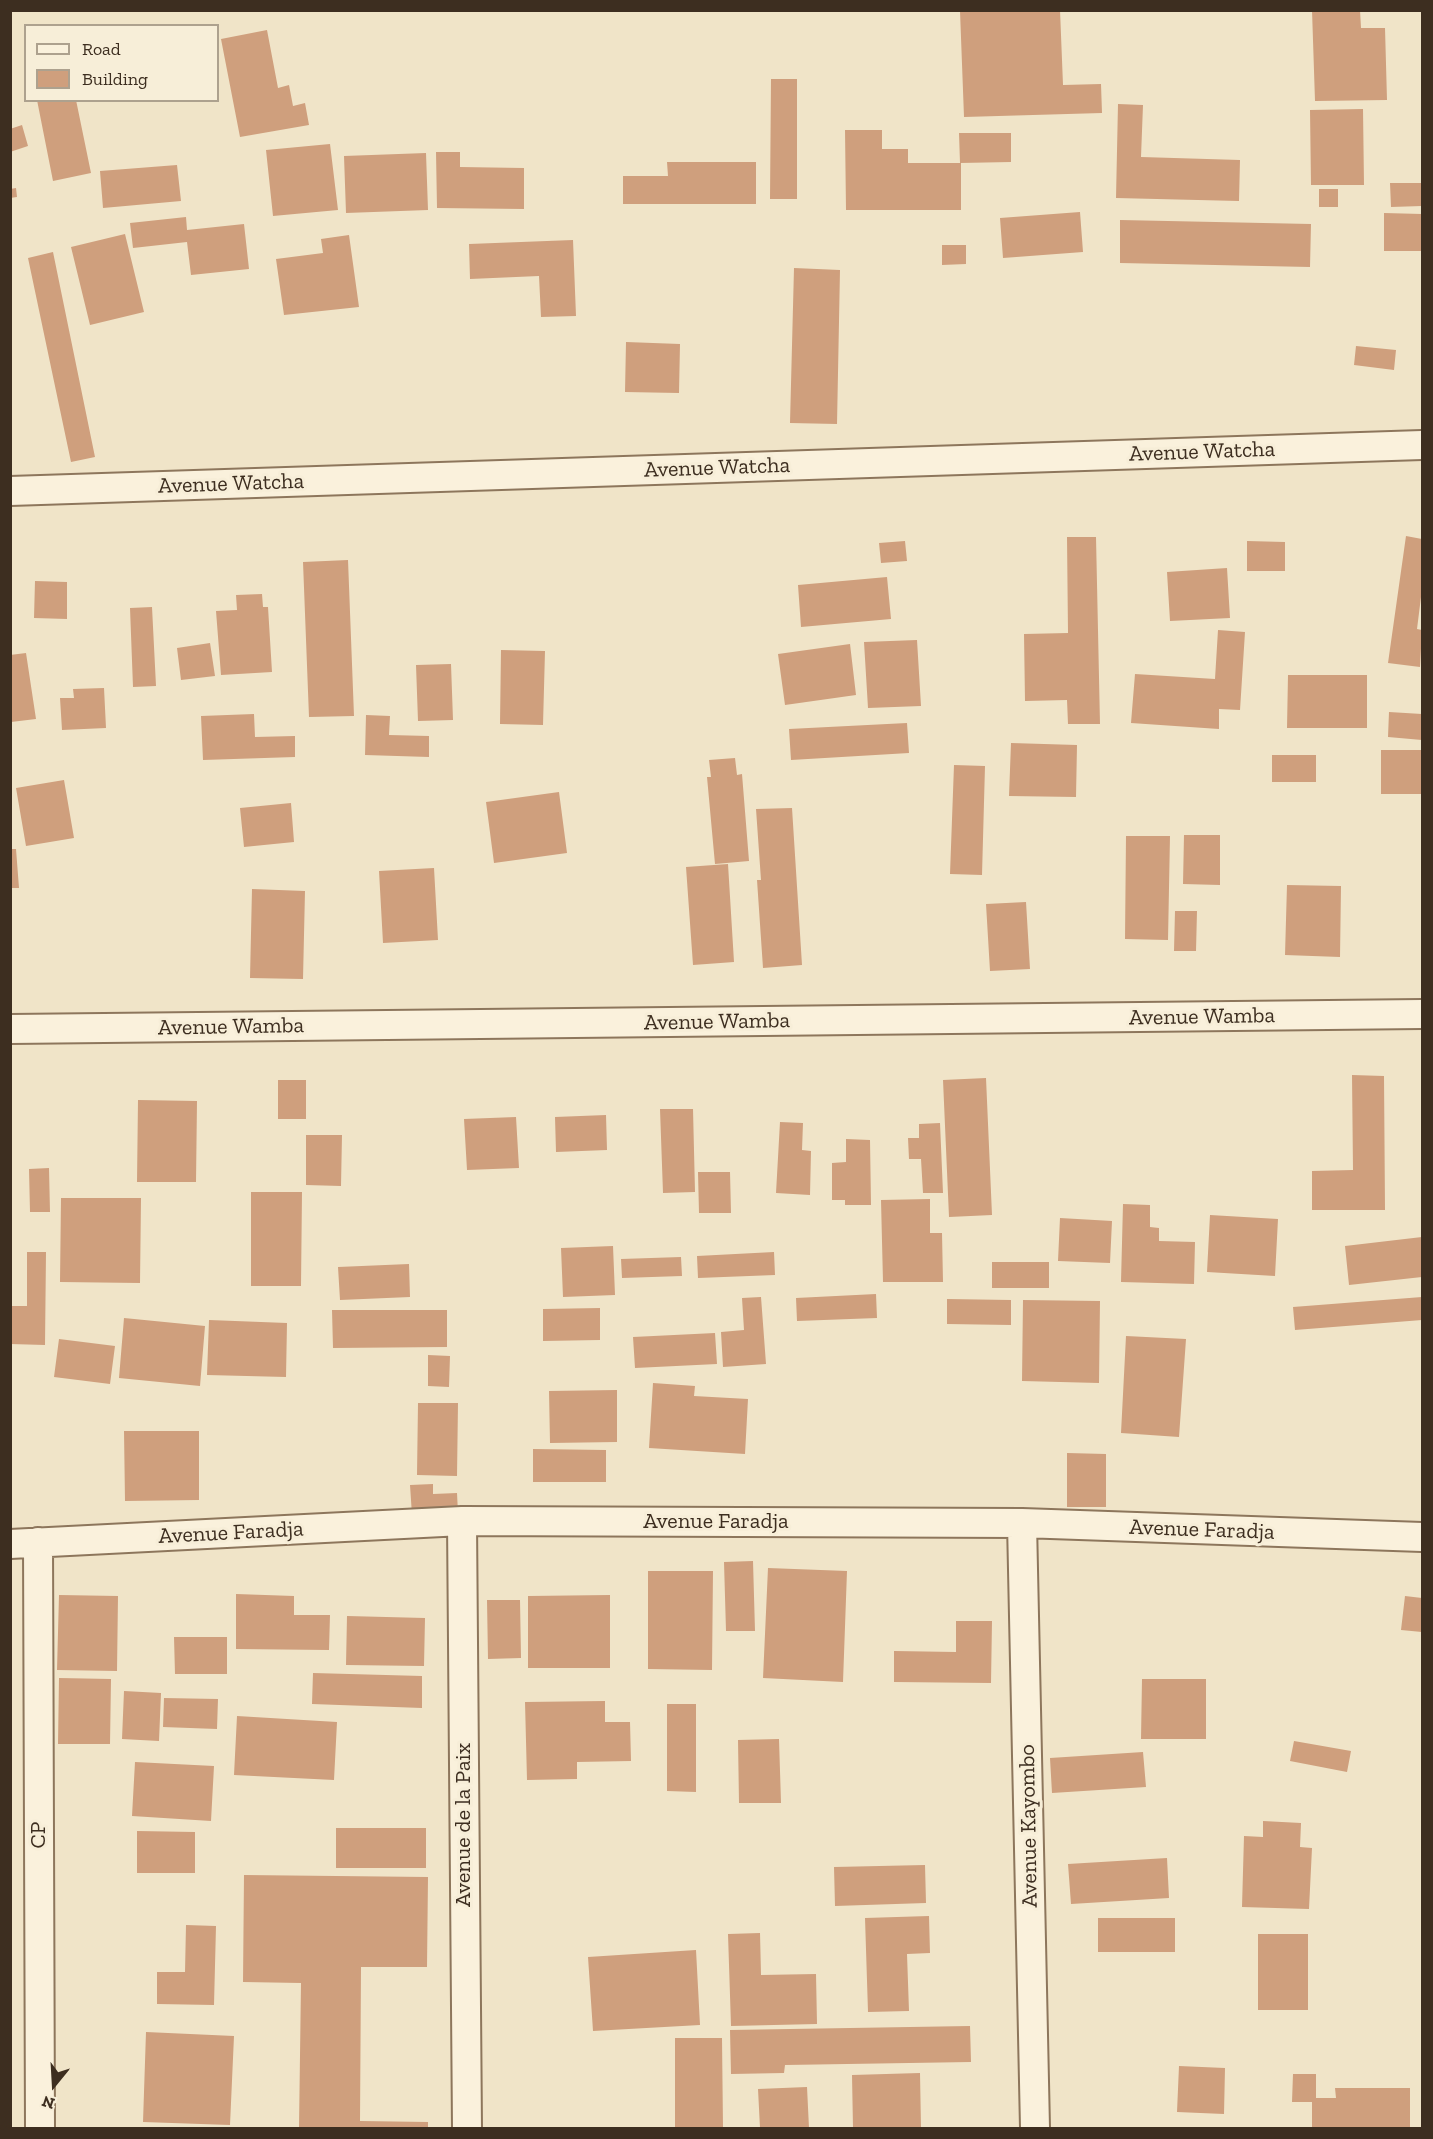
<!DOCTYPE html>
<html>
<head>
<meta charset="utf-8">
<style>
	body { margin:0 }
	#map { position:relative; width:1433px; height:2139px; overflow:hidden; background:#f0e4c8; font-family:"Zilla Slab",serif }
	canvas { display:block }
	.frame { position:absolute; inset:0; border:12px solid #3d2e20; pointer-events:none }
	.legend { position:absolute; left:24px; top:24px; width:195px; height:78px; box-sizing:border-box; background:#f7eed8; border:2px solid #ada18e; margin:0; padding:8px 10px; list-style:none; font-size:18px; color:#3d2e20 }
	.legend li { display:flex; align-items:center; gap:12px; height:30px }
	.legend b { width:30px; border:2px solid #ada18e }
	.north { position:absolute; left:24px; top:2055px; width:60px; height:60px; -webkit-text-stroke:4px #f7eed8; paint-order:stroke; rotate:198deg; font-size:16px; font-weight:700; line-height:24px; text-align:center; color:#3d2e20 }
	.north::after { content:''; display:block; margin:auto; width:21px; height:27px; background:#3d2e20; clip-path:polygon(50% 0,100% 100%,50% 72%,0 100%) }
</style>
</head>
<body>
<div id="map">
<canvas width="1433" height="2139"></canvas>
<div class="frame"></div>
<ul class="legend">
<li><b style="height:8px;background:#faf1dc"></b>Road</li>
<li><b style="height:16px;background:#cf9f7d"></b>Building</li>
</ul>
<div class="north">N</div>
</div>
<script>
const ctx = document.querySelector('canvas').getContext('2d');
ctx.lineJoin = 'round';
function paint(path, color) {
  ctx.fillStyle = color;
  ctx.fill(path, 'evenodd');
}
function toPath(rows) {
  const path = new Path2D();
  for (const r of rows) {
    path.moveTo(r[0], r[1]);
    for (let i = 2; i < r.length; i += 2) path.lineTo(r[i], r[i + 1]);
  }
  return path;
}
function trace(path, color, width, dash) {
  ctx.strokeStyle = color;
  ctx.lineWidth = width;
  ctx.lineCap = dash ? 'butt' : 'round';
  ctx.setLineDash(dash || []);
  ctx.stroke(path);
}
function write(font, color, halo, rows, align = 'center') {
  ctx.font = font + ' "Zilla Slab",serif';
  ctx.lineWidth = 6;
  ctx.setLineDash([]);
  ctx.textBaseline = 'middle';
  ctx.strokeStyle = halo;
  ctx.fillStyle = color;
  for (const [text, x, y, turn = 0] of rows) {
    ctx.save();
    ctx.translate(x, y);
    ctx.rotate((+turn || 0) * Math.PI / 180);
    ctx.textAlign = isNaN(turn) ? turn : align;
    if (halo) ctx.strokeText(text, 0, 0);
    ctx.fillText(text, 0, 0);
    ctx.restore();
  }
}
paint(toPath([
	[964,10,1060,10,1063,85,1101,84,1102,113,964,117,960,11],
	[1312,10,1360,10,1361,28,1385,28,1387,100,1315,101],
	[267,30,278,88,289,85,293,106,305,103,309,125,240,137,221,39],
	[771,79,797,79,797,199,770,199],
	[37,100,76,100,91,173,53,181],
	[1118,104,1143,105,1141,157,1240,160,1239,201,1116,198],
	[1363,109,1364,185,1311,185,1310,110],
	[22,125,28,146,10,152,10,129],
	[845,130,882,130,882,149,908,149,908,163,961,163,961,210,846,210],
	[959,133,1011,133,1011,162,960,163],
	[330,144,338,210,273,216,266,150],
	[436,152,460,152,460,167,524,168,524,209,437,208],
	[426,153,428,210,346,213,344,156],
	[667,162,756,162,756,204,623,204,623,176,668,176],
	[177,165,181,201,103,208,100,171],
	[1390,183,1422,183,1422,206,1391,207],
	[16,188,17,197,10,198,10,189],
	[1319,189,1338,189,1338,207,1319,207],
	[1080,212,1083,252,1003,258,1000,218],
	[1384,213,1422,214,1422,251,1384,251],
	[186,217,187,230,244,224,249,269,191,275,187,242,133,248,130,223],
	[1120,220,1311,224,1310,267,1120,263],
	[125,234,144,312,90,325,71,247],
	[349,235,359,307,284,315,276,259,323,253,321,239],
	[573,240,576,316,541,317,539,276,470,279,469,244],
	[942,245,966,245,966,264,942,265],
	[53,252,95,457,71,462,28,258],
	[794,268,840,270,837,424,790,423],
	[626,342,680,344,679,393,625,392],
	[1356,346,1396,350,1394,370,1354,365],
	[1406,536,1422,539,1422,589,1417,629,1422,630,1420,667,1388,663],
	[1067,537,1096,537,1100,724,1068,724,1067,700,1025,701,1024,634,1068,633],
	[905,541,907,561,881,563,879,543],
	[1247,541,1285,542,1285,571,1247,571],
	[348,560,354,716,309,717,303,562],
	[1227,568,1230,618,1170,621,1167,572],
	[887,577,891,619,801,627,798,585],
	[35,581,67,582,67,619,34,618],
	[262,594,263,607,268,607,272,672,221,675,216,611,237,610,236,595],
	[152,607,156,686,133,687,130,608],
	[1218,630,1245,632,1240,710,1219,709,1219,729,1131,723,1135,674,1215,679],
	[917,640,921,706,868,708,864,642],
	[210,643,215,676,181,680,177,648],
	[850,644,856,695,785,705,778,654],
	[501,650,545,651,543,725,500,724],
	[26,653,36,719,11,722,10,655],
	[451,664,453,720,418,721,416,665],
	[1288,675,1367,675,1367,728,1287,728],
	[104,688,106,728,62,730,60,698,74,698,73,689],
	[1389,712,1422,714,1422,740,1388,737],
	[254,714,255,737,295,736,295,757,203,760,201,716],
	[366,715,390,716,389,735,429,736,429,757,365,755],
	[907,723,909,753,791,760,789,729],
	[1011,743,1077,745,1076,797,1009,796],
	[1381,750,1421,750,1421,794,1381,794],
	[1272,755,1316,755,1316,782,1272,782],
	[735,758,737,775,742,774,749,861,715,864,707,777,711,777,709,760],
	[954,765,985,766,982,875,950,874],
	[64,780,74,838,26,846,16,788],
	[559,792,567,853,494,863,486,802],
	[291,803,294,842,244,847,240,808],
	[792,808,802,965,763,968,757,880,761,880,756,809],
	[1184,835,1220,835,1220,885,1183,884],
	[1126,836,1170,836,1168,940,1125,939],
	[10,849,16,849,19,888,10,888],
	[728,864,734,962,693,965,686,867],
	[434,868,438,940,383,943,379,871],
	[1287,885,1341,886,1340,957,1285,955],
	[252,889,305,891,303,979,250,978],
	[1026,902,1030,969,990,971,986,904],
	[1175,911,1197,911,1196,951,1174,951],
	[1352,1075,1384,1076,1385,1210,1312,1210,1312,1171,1353,1170],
	[986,1078,992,1215,949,1217,943,1080],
	[278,1080,306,1080,306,1119,278,1119],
	[138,1100,197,1101,196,1182,137,1182],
	[660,1109,693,1109,695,1192,663,1193],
	[606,1115,607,1150,556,1152,555,1117],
	[516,1117,519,1168,467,1170,464,1119],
	[780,1122,803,1123,802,1150,811,1151,810,1195,776,1193],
	[940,1123,943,1193,923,1193,921,1159,909,1159,908,1138,919,1138,919,1124],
	[306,1135,342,1135,341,1186,306,1185],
	[846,1139,870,1140,871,1205,845,1205,845,1200,832,1200,832,1163,846,1162],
	[49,1168,50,1212,30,1212,29,1169],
	[698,1172,730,1172,731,1213,699,1213],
	[251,1192,302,1192,301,1286,251,1286],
	[61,1198,141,1198,140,1283,60,1282],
	[930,1199,930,1233,942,1233,943,1282,883,1282,881,1200],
	[1123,1204,1150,1205,1150,1227,1159,1228,1159,1241,1195,1242,1194,1284,1121,1282],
	[1210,1215,1278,1219,1275,1276,1207,1272],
	[1060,1218,1112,1221,1110,1263,1058,1261],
	[1422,1237,1422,1277,1349,1285,1345,1246],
	[613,1246,615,1295,563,1297,561,1248],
	[27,1252,46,1252,45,1345,10,1344,10,1306,27,1306],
	[774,1252,775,1275,698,1278,697,1256],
	[681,1257,682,1276,622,1278,621,1259],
	[992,1262,1049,1262,1049,1288,992,1288],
	[409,1264,410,1297,340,1300,338,1267],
	[876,1294,877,1318,797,1321,796,1298],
	[761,1297,766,1364,723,1367,721,1332,744,1330,742,1298],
	[1422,1297,1422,1320,1295,1330,1293,1307],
	[947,1299,1011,1300,1011,1325,947,1324],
	[1023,1300,1100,1301,1099,1383,1022,1381],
	[600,1308,600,1340,543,1341,543,1309],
	[332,1310,447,1310,447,1347,333,1348],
	[124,1318,205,1326,200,1386,119,1378],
	[209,1320,287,1323,286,1377,207,1375],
	[715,1333,717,1364,635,1368,633,1337],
	[1126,1336,1186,1339,1179,1437,1121,1433],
	[59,1339,115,1346,110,1384,54,1377],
	[428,1355,450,1356,449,1387,428,1386],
	[653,1383,695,1386,694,1396,748,1399,745,1454,649,1448],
	[617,1390,617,1442,550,1443,549,1391],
	[418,1403,458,1403,457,1476,417,1475],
	[124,1431,199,1431,199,1500,125,1501],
	[533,1449,606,1450,606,1482,533,1482],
	[1067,1453,1106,1454,1106,1507,1067,1507],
	[433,1484,433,1494,457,1493,458,1513,412,1515,410,1485],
	[753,1561,755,1631,726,1631,724,1562],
	[768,1568,847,1571,843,1682,763,1678],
	[648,1571,713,1571,712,1670,648,1669],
	[236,1594,294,1596,294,1615,330,1615,329,1650,236,1649],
	[59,1595,118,1596,117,1671,57,1670],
	[610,1595,610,1668,528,1668,528,1596],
	[1405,1596,1422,1598,1422,1632,1401,1630],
	[487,1600,520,1600,521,1658,488,1659],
	[347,1616,425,1618,424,1666,346,1665],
	[956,1621,992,1621,991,1683,894,1682,894,1651,956,1652],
	[174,1637,227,1637,227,1674,175,1674],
	[313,1673,422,1676,422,1708,312,1704],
	[59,1678,111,1679,110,1744,58,1744],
	[1142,1679,1206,1679,1206,1739,1141,1739],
	[124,1691,161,1693,159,1741,122,1739],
	[164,1698,218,1699,217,1729,163,1727],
	[605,1701,605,1722,630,1722,631,1761,577,1762,577,1779,527,1780,525,1702],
	[667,1704,696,1704,696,1792,667,1791],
	[237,1716,337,1722,334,1780,234,1775],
	[779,1739,781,1803,739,1803,738,1740],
	[1294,1741,1351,1751,1347,1772,1290,1761],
	[1143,1752,1146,1787,1052,1793,1050,1758],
	[135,1762,214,1766,211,1821,132,1816],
	[1263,1821,1301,1823,1300,1847,1312,1848,1309,1909,1242,1907,1244,1836,1263,1837],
	[336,1828,426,1828,426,1868,336,1868],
	[137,1831,195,1832,195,1873,137,1873],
	[1167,1858,1169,1898,1071,1904,1068,1864],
	[925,1865,926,1903,835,1906,834,1867],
	[244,1875,428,1877,427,1967,361,1967,360,2121,428,2122,428,2128,299,2128,301,1983,243,1982],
	[929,1916,930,1953,907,1954,909,2011,868,2012,865,1918],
	[1098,1918,1175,1918,1175,1952,1098,1952],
	[186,1925,216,1926,214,2005,157,2004,157,1972,185,1972],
	[760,1933,761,1975,816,1974,817,2024,731,2026,728,1934],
	[1258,1934,1308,1934,1308,2010,1258,2010],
	[696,1950,700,2025,593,2031,588,1957],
	[970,2026,971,2062,785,2065,784,2073,731,2074,730,2030],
	[146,2032,234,2036,230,2125,143,2122],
	[675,2038,722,2038,723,2128,675,2128],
	[1179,2066,1225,2068,1224,2114,1177,2112],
	[920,2073,921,2128,853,2128,852,2075],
	[1293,2074,1316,2074,1316,2098,1336,2098,1335,2088,1410,2088,1410,2127,1312,2127,1312,2102,1292,2102],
	[807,2087,809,2128,760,2128,758,2089]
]), '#cf9f7d');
const minor = toPath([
	[10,491,1422,445],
	[10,1029,1422,1014],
	[462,1521,467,2128],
	[1022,1523,1035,2128],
	[38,1542,40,2128],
	[10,1544,462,1521,1022,1523,1422,1537]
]);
trace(minor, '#8d765c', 32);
trace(minor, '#faf1dc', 28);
write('22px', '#3d2e20', '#f7eed8', [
	["Avenue Watcha",1202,452,-2],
	["Avenue Watcha",717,468,-2],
	["Avenue Watcha",231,484,-2],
	["Avenue Wamba",1202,1017,-1],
	["Avenue Wamba",717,1022,-1],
	["Avenue Wamba",231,1027,-1],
	["Avenue Faradja",716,1522],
	["Avenue Faradja",1202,1530,2],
	["Avenue Faradja",231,1533,-3],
	["Avenue de la Paix",464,1825,-90],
	["Avenue Kayombo",1029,1826,-91],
	["CP",39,1835,-90]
]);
</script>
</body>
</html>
